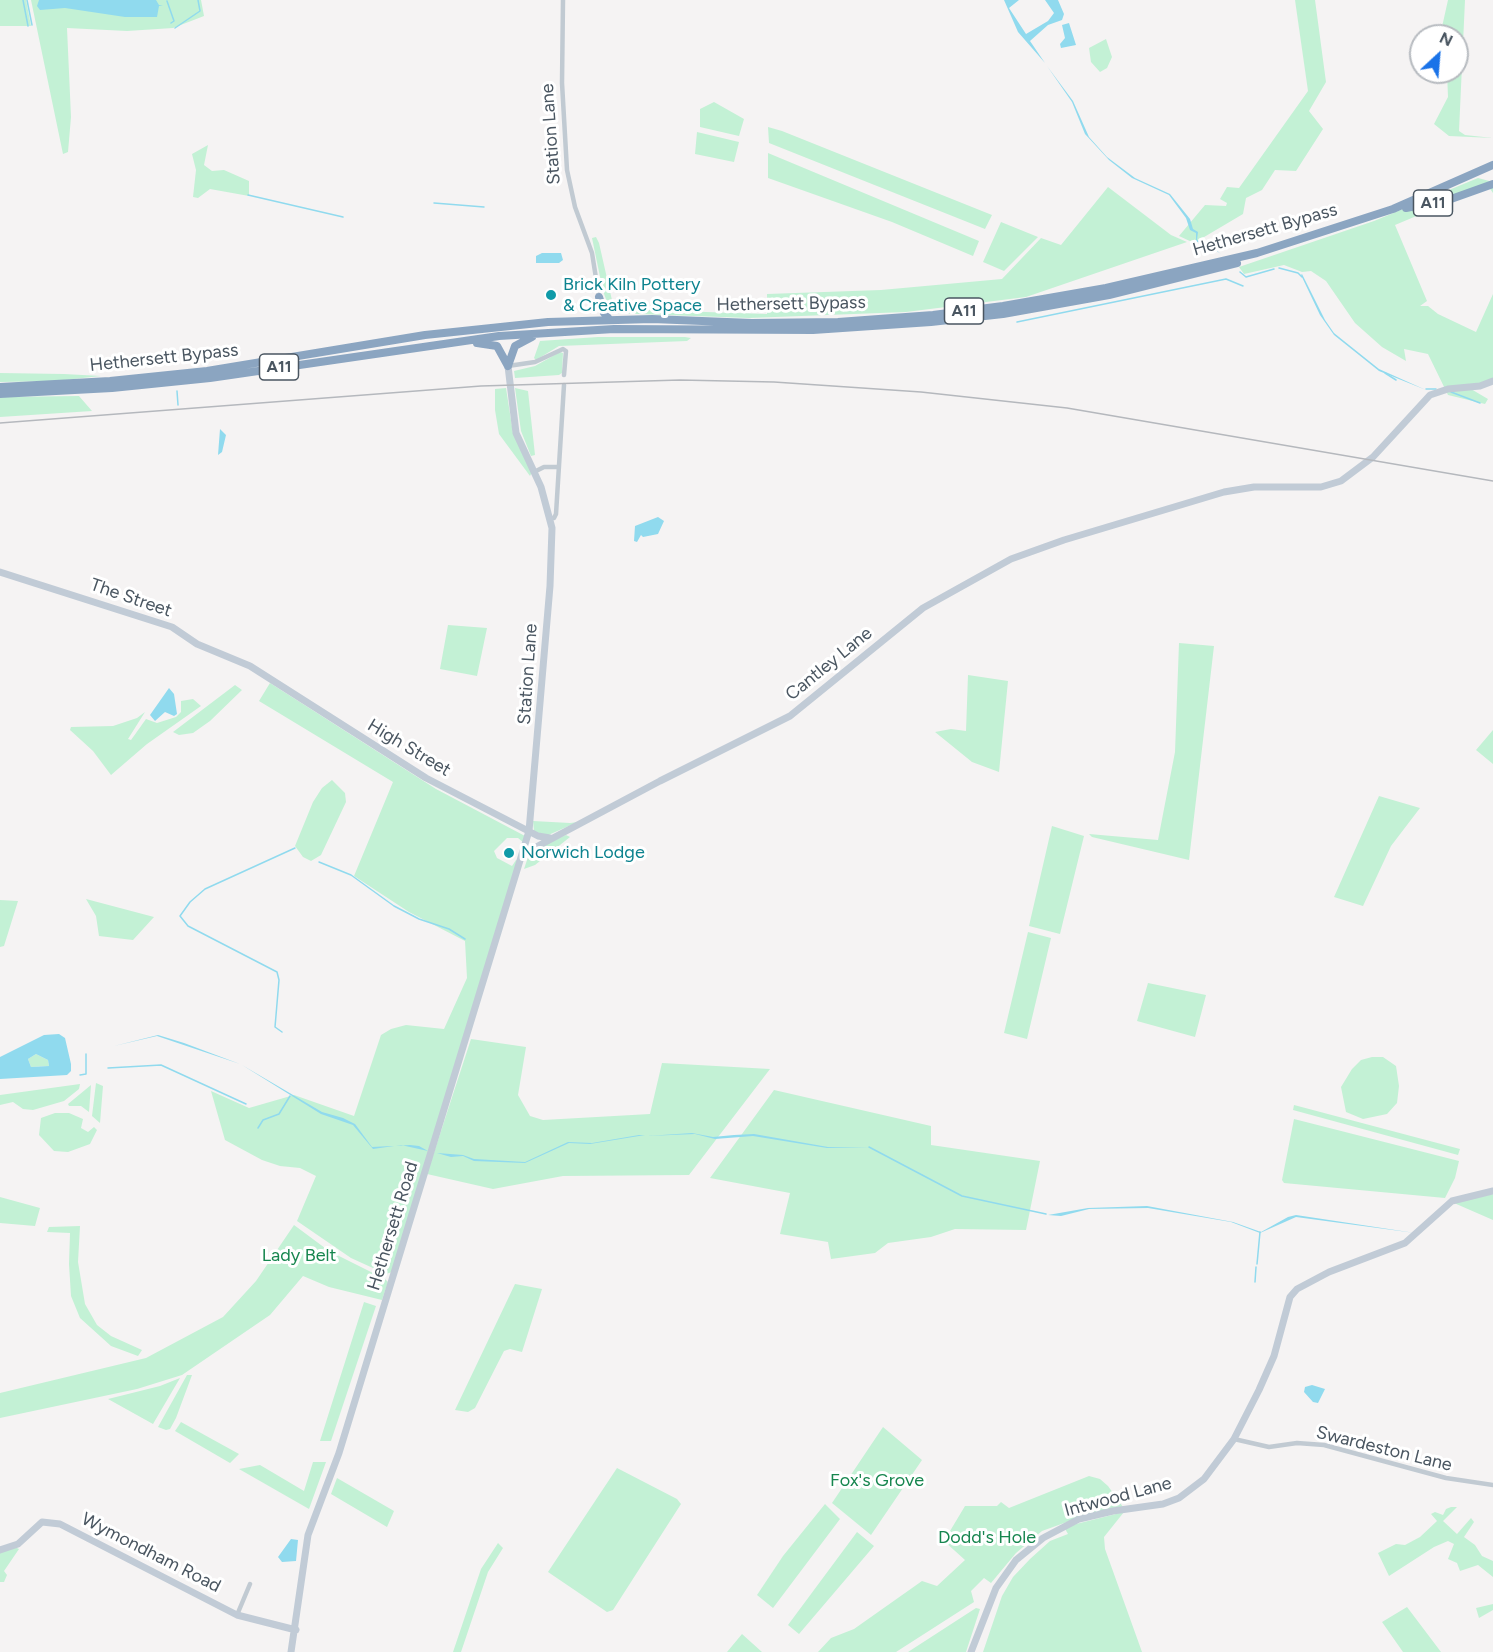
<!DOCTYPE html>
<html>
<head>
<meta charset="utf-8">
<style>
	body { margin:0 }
	#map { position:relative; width:1493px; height:1652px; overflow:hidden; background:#f5f3f3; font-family:Figtree,sans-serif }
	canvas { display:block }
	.north { position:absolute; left:1409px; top:24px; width:60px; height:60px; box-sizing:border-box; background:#fff; border:2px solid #b7bbc0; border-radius:50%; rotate:26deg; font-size:16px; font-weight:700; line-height:24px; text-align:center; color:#4a5661 }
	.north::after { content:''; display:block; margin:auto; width:21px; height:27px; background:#1a73e8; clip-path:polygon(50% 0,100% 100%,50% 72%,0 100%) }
</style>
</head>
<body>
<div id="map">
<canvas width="1493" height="1652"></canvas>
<div class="north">N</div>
</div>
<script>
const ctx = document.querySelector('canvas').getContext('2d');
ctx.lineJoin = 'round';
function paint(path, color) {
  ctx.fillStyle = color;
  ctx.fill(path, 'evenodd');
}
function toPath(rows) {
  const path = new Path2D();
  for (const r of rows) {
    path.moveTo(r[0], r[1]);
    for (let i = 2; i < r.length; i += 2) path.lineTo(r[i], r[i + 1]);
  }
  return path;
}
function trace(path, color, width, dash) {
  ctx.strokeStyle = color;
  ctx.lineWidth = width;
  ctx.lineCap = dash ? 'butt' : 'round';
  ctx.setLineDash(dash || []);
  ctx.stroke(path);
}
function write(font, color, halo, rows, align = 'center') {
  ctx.font = font + ' Figtree,sans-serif';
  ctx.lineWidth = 6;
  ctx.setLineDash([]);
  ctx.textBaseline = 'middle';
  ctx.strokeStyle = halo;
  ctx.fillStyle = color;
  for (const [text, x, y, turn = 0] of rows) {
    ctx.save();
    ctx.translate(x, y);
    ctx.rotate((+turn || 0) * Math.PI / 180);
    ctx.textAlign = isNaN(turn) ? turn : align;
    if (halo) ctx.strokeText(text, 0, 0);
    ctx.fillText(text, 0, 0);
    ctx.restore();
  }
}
paint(toPath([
	[0,0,26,0,31,26,0,26],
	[31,0,201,0,204,16,173,28,127,31,67,28,71,117,68,152,63,154],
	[1295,0,1315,0,1326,82,1309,111,1323,129,1296,171,1275,170,1262,190,1246,198,1243,214,1194,243,1179,236,1205,205,1226,206,1227,203,1220,199,1227,187,1239,188,1308,91],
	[1448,0,1465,0,1459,131,1465,135,1493,138,1449,136,1434,124,1448,97,1447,72,1457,72,1457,36,1440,36],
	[1106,39,1112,57,1107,68,1100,72,1091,62,1089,48],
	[714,102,744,119,739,136,700,127,700,109],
	[768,127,782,131,992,215,985,229,769,143],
	[697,132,739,142,734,162,695,154],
	[208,145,204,165,212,171,224,170,249,181,249,196,210,189,198,198,193,197,196,170,192,154],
	[768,153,979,241,973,256,892,222,768,178],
	[1478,178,1493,182,1493,193,1488,186,1395,225,1427,301,1420,306,1428,306,1438,314,1476,332,1493,294,1493,380,1471,389,1488,399,1485,404,1448,395,1428,354,1404,349,1406,361,1382,347,1355,323,1326,281,1311,271,1302,272,1284,265,1244,274,1239,267,1374,221],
	[1108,187,1171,235,1187,242,1026,297,906,312,749,318,611,313,603,291,592,238,596,237,599,243,614,309,767,314,767,294,881,290,1002,279,1041,238,1061,245],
	[1001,222,1038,237,1004,271,983,262],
	[598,337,685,337,691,338,687,341,559,346,536,360,534,358,540,341],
	[560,352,563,353,562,373,559,375,515,378,514,371,535,366],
	[0,373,64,374,101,376,55,381,0,382],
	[506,388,513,433,532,472,530,476,499,434,495,410,495,389],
	[515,388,528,391,535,455,531,456,521,431],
	[79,396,92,411,0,417,0,397],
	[448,625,487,628,477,676,440,669],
	[1179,643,1214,646,1189,860,1092,837,1089,834,1158,840,1175,752],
	[968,675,1008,681,999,772,972,762,935,732,951,729,966,731],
	[270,683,436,789,525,836,524,843,518,838,507,838,494,851,497,858,512,866,516,860,520,862,392,1272,386,1274,351,1258,297,1221,316,1176,300,1168,280,1166,262,1160,225,1140,211,1091,249,1108,294,1095,354,1116,381,1035,391,1029,406,1025,444,1029,467,978,465,941,409,912,354,876,393,782,259,701],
	[235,685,242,690,210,721,193,733,179,735,173,732],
	[193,699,201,706,147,744,111,775,93,751,70,730,71,727,113,726,137,718,145,712,128,739,131,740,146,719,157,723,176,717,181,712,181,701],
	[1493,730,1493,764,1476,750],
	[332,780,345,793,346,802,321,855,311,861,303,857,295,846,313,802,322,788],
	[1379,796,1420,808,1391,846,1363,906,1334,897],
	[533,821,570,823,578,822,546,836,534,831],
	[1052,826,1084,836,1060,934,1029,926],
	[566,835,570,837,535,865,524,869,528,857,540,847],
	[86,899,154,917,133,940,99,936,96,916],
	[0,900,18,901,4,946,0,947],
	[1028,932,1051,938,1027,1039,1004,1033],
	[1148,983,1206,995,1195,1037,1137,1021],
	[471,1039,526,1047,518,1095,530,1116,543,1120,650,1114,662,1063,770,1069,689,1175,563,1176,493,1189,427,1174],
	[36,1054,48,1060,49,1066,31,1067,28,1059],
	[1372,1057,1383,1057,1396,1066,1399,1086,1397,1103,1387,1114,1363,1119,1346,1112,1341,1087,1352,1069,1361,1060],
	[96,1083,103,1086,100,1123,92,1116],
	[80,1084,79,1089,64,1101,33,1110,23,1109,13,1102,0,1105,0,1095],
	[91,1085,89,1112,81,1106,69,1106,68,1104],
	[774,1090,931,1126,931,1145,1040,1161,1026,1230,955,1229,931,1237,888,1243,875,1253,831,1259,828,1242,780,1234,790,1193,710,1178],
	[1294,1105,1460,1149,1458,1155,1293,1110],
	[55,1113,69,1113,83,1119,81,1128,88,1132,94,1127,97,1130,90,1144,68,1152,54,1151,39,1135,41,1118],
	[1294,1119,1459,1161,1455,1178,1445,1198,1284,1183,1282,1180],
	[1493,1194,1493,1220,1454,1203],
	[0,1197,40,1208,35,1226,0,1223],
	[294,1225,329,1251,385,1279,388,1282,382,1300,329,1287,303,1276,270,1315,182,1375,137,1389,0,1418,0,1393,146,1358,223,1317,256,1281],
	[80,1226,78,1262,85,1304,97,1325,111,1336,142,1350,138,1356,111,1346,80,1318,71,1296,69,1264,70,1233,47,1232,49,1227],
	[515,1284,542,1289,522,1352,510,1349,504,1351,475,1408,468,1412,455,1410],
	[364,1302,376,1306,331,1441,320,1441],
	[187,1375,192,1375,176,1418,170,1429,166,1430,158,1427],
	[180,1378,153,1424,108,1399,160,1386],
	[181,1422,239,1454,230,1463,175,1431],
	[883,1427,922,1460,871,1535,832,1503],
	[313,1462,326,1462,309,1509,239,1469,260,1465,304,1491],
	[617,1468,677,1499,681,1504,613,1610,607,1612,548,1572],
	[1089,1476,1100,1479,1108,1486,1123,1507,1092,1513,1042,1531,1016,1553,991,1583,984,1578,971,1591,974,1602,896,1652,818,1652,831,1638,854,1629,922,1581,937,1586,965,1560,944,1541,965,1506,997,1506,1001,1502,1009,1508],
	[337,1478,394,1511,387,1527,331,1494],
	[825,1504,840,1519,773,1608,757,1595,783,1556],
	[1451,1507,1457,1507,1443,1521,1457,1534,1471,1518,1474,1522,1464,1537,1475,1545,1482,1556,1493,1561,1493,1577,1478,1565,1460,1571,1457,1563,1448,1559,1454,1544,1448,1541,1434,1547,1389,1576,1378,1553,1396,1544,1405,1545,1420,1537,1437,1521,1431,1514,1435,1512,1443,1515,1446,1509],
	[1124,1512,1104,1537,1105,1549,1142,1652,983,1652,1002,1596,1013,1577,1030,1559,1050,1541,1068,1534,1064,1527],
	[857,1532,874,1546,799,1634,788,1625],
	[498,1543,503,1548,488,1572,461,1652,453,1652,481,1569],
	[15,1547,19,1549,4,1571,7,1575,4,1582,0,1582,0,1552],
	[1493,1604,1493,1610,1479,1618,1476,1608],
	[1407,1607,1441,1652,1403,1652,1382,1622],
	[976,1608,980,1609,966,1652,908,1652],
	[742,1634,762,1652,727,1652]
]), '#c3f1d5');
paint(toPath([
	[39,0,156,0,159,5,163,5,159,6,157,17,125,17,65,8,40,10,37,6],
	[1004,0,1019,0,1009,8,1026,34,1048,21,1054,13,1045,0,1058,0,1064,14,1062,20,1048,25,1030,41,1045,63,1018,32],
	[1069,23,1076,45,1061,48,1060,44,1065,38,1062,25],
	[1047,66,1073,101,1089,137,1107,157,1135,178,1170,194,1190,219,1193,229,1198,232,1197,240,1206,242,1221,254,1205,243,1196,242,1196,233,1190,230,1186,218,1169,195,1132,178,1109,160,1085,134,1072,102],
	[542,253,561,253,563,260,559,263,536,263,536,256],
	[1302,274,1325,320,1334,333,1379,369,1426,390,1379,371,1334,335,1320,315,1301,275],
	[220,429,226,435,222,452,218,455],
	[658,517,664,521,658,534,643,537,641,535,637,542,634,541,635,526],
	[169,688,174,694,177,714,174,716,165,712,155,721,150,715],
	[59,1034,65,1038,71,1064,71,1071,67,1075,0,1079,0,1057,44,1035],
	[36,1054,48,1060,49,1066,31,1067,28,1059],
	[158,1035,184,1043,240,1064,157,1036,114,1046],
	[242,1065,322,1112,343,1118,355,1124,372,1147,410,1145,419,1146,428,1151,401,1145,373,1149,353,1125,321,1114],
	[692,1133,713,1137,734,1135,754,1134,828,1147,871,1147,827,1148,753,1136,715,1139,695,1134,647,1136],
	[639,1135,645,1135,590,1144,569,1143,525,1163,474,1161,463,1156,451,1157,437,1153,463,1155,474,1159,525,1162,568,1142,592,1143],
	[1147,1206,1233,1222,1261,1232,1288,1217,1296,1215,1415,1233,1296,1217,1260,1233,1231,1222,1148,1208,1089,1209,1061,1216,1048,1215,1088,1208],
	[1312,1385,1325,1389,1318,1403,1313,1402,1304,1392,1305,1387],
	[291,1539,298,1540,296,1561,282,1562,278,1557]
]), '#90daee');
trace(toPath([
	[23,0,28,26],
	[27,0,32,25],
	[167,1,174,21,171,23],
	[175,28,200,11,198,0],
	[248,195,343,217],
	[434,203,484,207],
	[1279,268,1298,273,1302,277],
	[1240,272,1246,277,1274,269],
	[1017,322,1226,279,1243,286],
	[1385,373,1396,380],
	[1426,389,1436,389],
	[177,391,178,405],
	[1451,392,1480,403],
	[319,862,351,875,394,906,419,919,449,929,465,939],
	[282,1032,275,1027,279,980,277,972,188,926,180,916,190,902,205,889,295,848],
	[108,1068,161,1065,246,1104],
	[80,1075,86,1074,86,1054],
	[258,1128,263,1120,279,1114,290,1096],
	[869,1147,962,1196,1046,1214],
	[1257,1264,1260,1232],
	[1255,1282,1256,1267]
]), '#90daee', 1.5);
trace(toPath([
	[563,0,562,83,567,170,575,207,592,253,599,297],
	[508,366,535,362,563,349,566,351,564,375],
	[534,472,544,467,558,467],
	[551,518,554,518,556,514,564,385],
	[1234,1439,1269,1447,1297,1443,1324,1445,1446,1478,1493,1485],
	[237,1615,250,1584]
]), '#c1cad2', 4.5);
trace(toPath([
	[0,572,172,627,197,644,250,666,426,778,538,836,550,838],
	[523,854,660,781,790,716,923,608,1011,559,1064,540,1224,492,1254,487,1321,487,1341,481,1373,457,1430,395,1448,389,1480,386,1493,381],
	[0,1550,18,1544,42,1522,60,1524,237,1615,296,1630],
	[291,1652,308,1535,339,1453,529,831,550,586,552,528,541,487,516,433,508,366],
	[971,1652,996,1588,1016,1560,1043,1538,1079,1519,1113,1511,1163,1504,1179,1498,1204,1479,1234,1439,1259,1390,1274,1356,1290,1297,1297,1289,1329,1272,1405,1243,1452,1201,1493,1191]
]), '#c1cbd6', 7);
trace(toPath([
	[1406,208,1451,199,1493,184],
	[599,297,604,313,610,320],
	[477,343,497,346,508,366],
	[508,366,515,346,532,337],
	[0,387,110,381,207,371,425,335,548,322,652,319,752,323,838,322,933,315,1003,306,1106,288,1257,253,1393,209,1493,165],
	[0,394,112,388,210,378,499,336,614,329,813,330,931,322,1003,314,1109,295,1237,263]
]), '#8ba5c1', 8);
trace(toPath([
	[0,423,481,386,680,380,774,382,921,392,1067,408,1493,481]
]), '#b5b8bd', 1.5);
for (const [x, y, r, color] of [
	[551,295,6,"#0f9aa8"],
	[509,853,6,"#0f9aa8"]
]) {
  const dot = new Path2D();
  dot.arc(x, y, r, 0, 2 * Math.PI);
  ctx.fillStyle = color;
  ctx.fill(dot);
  trace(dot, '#fff', 2);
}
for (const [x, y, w] of [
	[1433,203,39],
	[964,311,39],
	[279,367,39]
]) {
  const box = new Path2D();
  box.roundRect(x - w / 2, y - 13, w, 26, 4.5);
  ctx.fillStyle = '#fff';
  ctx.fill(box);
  trace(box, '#4a5661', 1.5);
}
write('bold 16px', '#4a5661', null, [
	["A11",1433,203],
	["A11",964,311],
	["A11",279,367]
]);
write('18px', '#4a5661', '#fff', [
	["Station Lane",551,134,-94],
	["Hethersett Bypass",1265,230,-16],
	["Hethersett Bypass",791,304,-1],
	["Hethersett Bypass",164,358,-6],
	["The Street",131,598,19],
	["Cantley Lane",829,664,-39],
	["Station Lane",528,674,-86],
	["High Street",409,748,31],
	["Hethersett Road",393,1226,-73],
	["Swardeston Lane",1384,1449,14],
	["Intwood Lane",1118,1497,-15],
	["Wymondham Road",151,1553,27]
]);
write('18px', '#0d838f', '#fff', [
	["Brick Kiln Pottery",563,285],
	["& Creative Space",563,306],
	["Norwich Lodge",521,853]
], 'left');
write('18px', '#17864f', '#fff', [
	["Lady Belt",299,1256],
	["Fox's Grove",877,1481],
	["Dodd's Hole",987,1538]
]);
</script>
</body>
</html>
